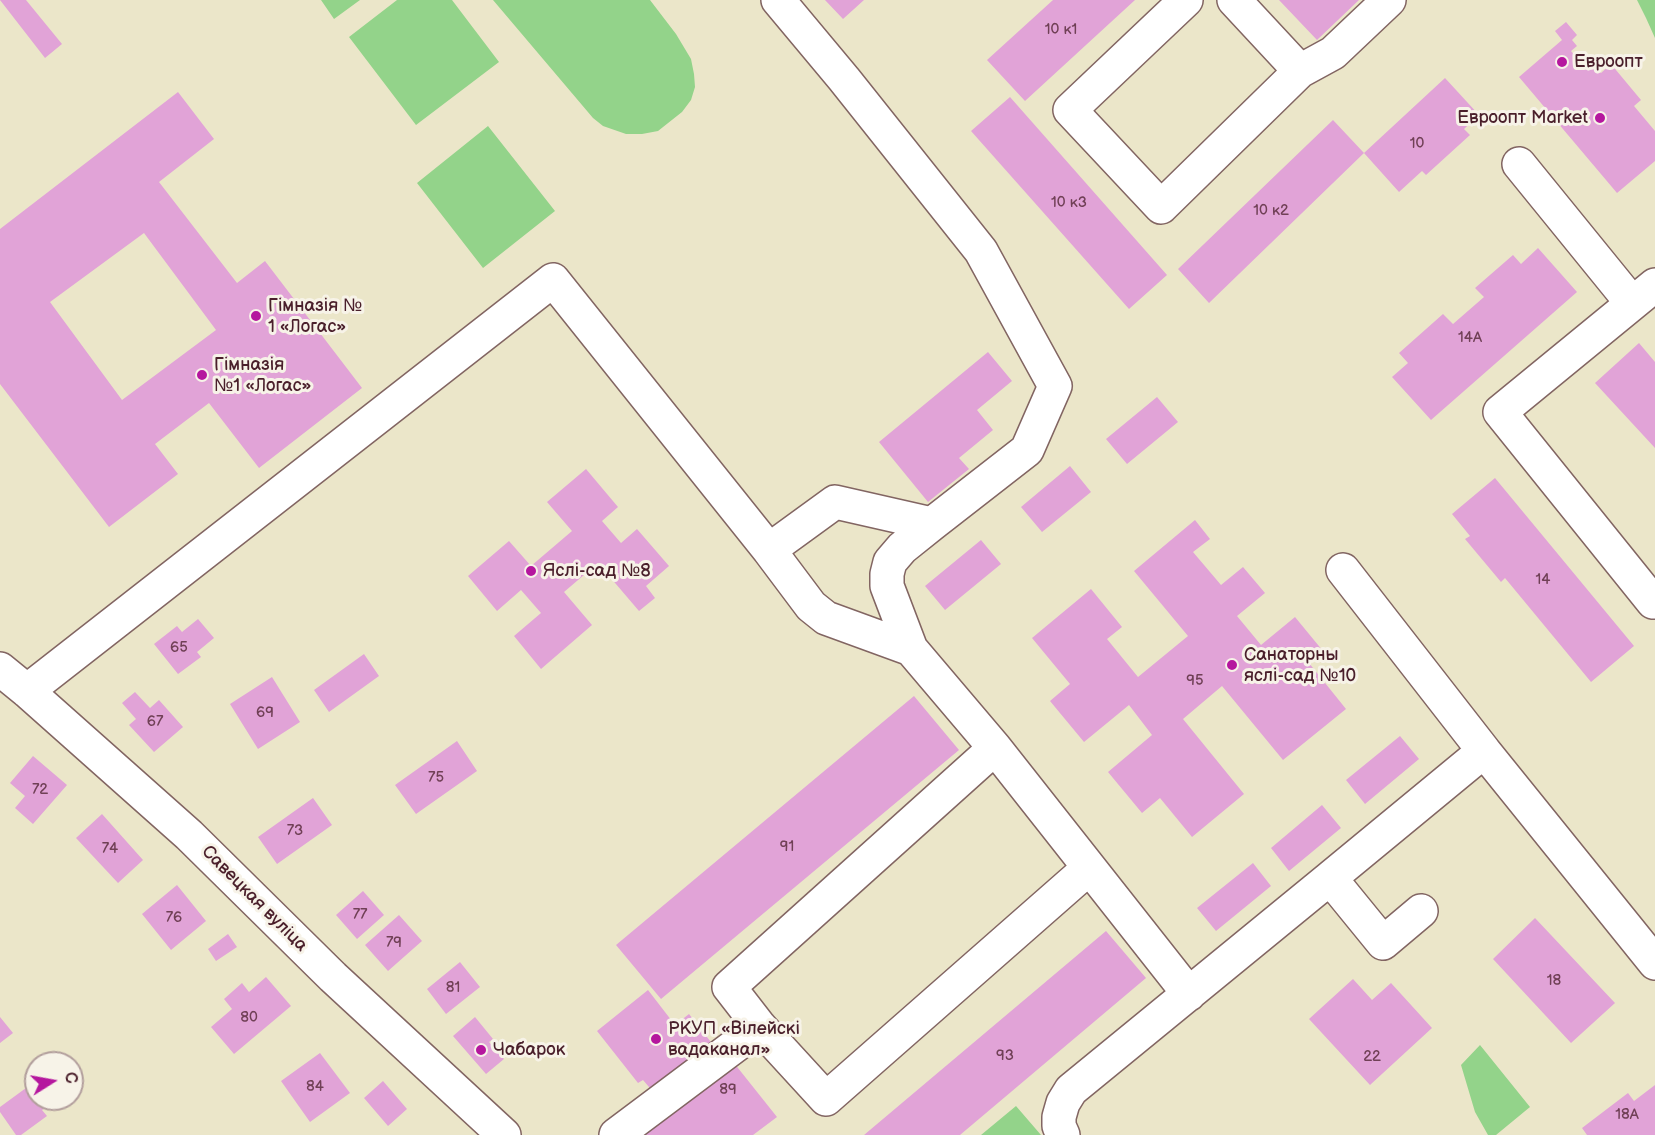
<!DOCTYPE html>
<html>
<head>
<meta charset="utf-8">
<style>
	body { margin:0 }
	#map { position:relative; width:1655px; height:1135px; overflow:hidden; background:#ebe6c9; font-family:"Balsamiq Sans",sans-serif }
	canvas { display:block }
	.north { position:absolute; left:24px; top:1051px; width:60px; height:60px; box-sizing:border-box; background:#f7f3e8; border:2px solid #b29e9c; border-radius:50%; rotate:79deg; font-size:16px; font-weight:700; line-height:24px; text-align:center; color:#4a1f2b }
	.north::after { content:''; display:block; margin:auto; width:21px; height:27px; background:#b5179e; clip-path:polygon(50% 0,100% 100%,50% 72%,0 100%) }
</style>
</head>
<body>
<div id="map">
<canvas width="1655" height="1135"></canvas>
<div class="north">С</div>
</div>
<script>
const ctx = document.querySelector('canvas').getContext('2d');
ctx.lineJoin = 'round';
function paint(path, color) {
  ctx.fillStyle = color;
  ctx.fill(path, 'evenodd');
}
function toPath(rows) {
  const path = new Path2D();
  for (const r of rows) {
    path.moveTo(r[0], r[1]);
    for (let i = 2; i < r.length; i += 2) path.lineTo(r[i], r[i + 1]);
  }
  return path;
}
function trace(path, color, width, dash) {
  ctx.strokeStyle = color;
  ctx.lineWidth = width;
  ctx.lineCap = dash ? 'butt' : 'round';
  ctx.setLineDash(dash || []);
  ctx.stroke(path);
}
function write(font, color, halo, rows, align = 'center') {
  ctx.font = font + ' "Balsamiq Sans",sans-serif';
  ctx.lineWidth = 6;
  ctx.setLineDash([]);
  ctx.textBaseline = 'middle';
  ctx.strokeStyle = halo;
  ctx.fillStyle = color;
  for (const [text, x, y, turn = 0] of rows) {
    ctx.save();
    ctx.translate(x, y);
    ctx.rotate((+turn || 0) * Math.PI / 180);
    ctx.textAlign = isNaN(turn) ? turn : align;
    if (halo) ctx.strokeText(text, 0, 0);
    ctx.fillText(text, 0, 0);
    ctx.restore();
  }
}
paint(toPath([
	[321,0,360,0,334,19],
	[397,0,452,0,499,62,416,125,349,37],
	[493,0,650,0,676,34,691,59,694,74,695,87,691,100,682,112,658,131,642,134,626,134,603,126,593,118],
	[1637,0,1655,0,1655,38,1646,18],
	[488,126,555,211,483,268,417,183],
	[1480,1045,1530,1107,1496,1135,1488,1135,1475,1112,1461,1065],
	[1016,1106,1041,1135,981,1135]
]), '#93d38a');
paint(toPath([
	[0,0,26,0,62,44,45,58],
	[825,0,864,0,843,19],
	[1053,0,1135,0,1025,101,987,60],
	[1279,0,1359,0,1317,40],
	[1566,22,1577,35,1572,40,1577,46,1571,51,1586,69,1593,64,1601,73,1611,64,1641,100,1634,106,1655,131,1655,161,1617,193,1519,77,1562,40,1555,31],
	[1445,78,1479,115,1464,129,1470,135,1426,175,1422,171,1399,192,1364,153,1209,303,1178,269,1333,120,1364,153],
	[178,92,214,139,159,182,237,283,265,261,362,388,259,468,209,403,155,444,178,474,109,527,0,384,0,229],
	[144,233,216,330,122,400,50,302],
	[1010,97,1167,275,1129,309,971,131],
	[1538,248,1577,292,1431,420,1392,377,1408,363,1399,353,1443,314,1453,324,1484,297,1475,288,1513,255,1521,264],
	[1639,343,1655,362,1655,448,1595,383],
	[988,352,1012,381,977,410,993,430,959,458,969,469,928,502,879,442],
	[1157,397,1178,422,1127,464,1106,439],
	[1070,466,1091,492,1042,532,1021,507],
	[586,469,618,507,602,521,621,543,637,529,669,566,646,586,655,598,639,611,598,563,564,592,592,625,541,669,514,636,541,613,521,590,497,611,468,576,509,541,531,566,572,531,547,502],
	[1495,478,1634,646,1591,682,1505,578,1501,582,1465,539,1470,536,1452,514],
	[1195,520,1210,539,1193,552,1221,585,1243,567,1265,593,1237,616,1261,645,1295,617,1323,651,1309,663,1346,709,1283,760,1222,686,1183,719,1244,794,1192,837,1160,798,1142,813,1108,772,1152,735,1129,705,1084,742,1050,701,1070,684,1032,638,1091,589,1122,627,1107,639,1138,677,1188,636,1134,571],
	[981,540,1001,564,945,610,925,586],
	[198,619,214,638,197,652,201,657,178,674,154,644,177,626,182,632],
	[364,654,379,676,329,712,314,690],
	[272,677,300,722,258,749,230,704],
	[135,692,150,708,159,700,183,727,154,752,129,725,136,719,122,703],
	[914,696,959,750,661,999,616,945],
	[1400,736,1419,759,1365,804,1346,780],
	[457,741,477,771,416,814,395,785],
	[33,756,67,785,33,824,15,808,25,796,10,783],
	[313,798,332,825,277,864,258,837],
	[1322,805,1341,828,1289,871,1271,848],
	[102,814,143,860,118,883,76,838],
	[1253,863,1271,886,1216,931,1197,908],
	[177,885,206,921,171,950,142,914],
	[363,891,384,915,357,939,336,915],
	[399,915,422,941,388,971,365,945],
	[1535,918,1615,1003,1571,1043,1493,959],
	[1106,931,1146,978,960,1135,864,1135],
	[228,934,237,947,216,961,208,949],
	[460,962,480,987,446,1014,427,989],
	[266,977,291,1006,234,1054,211,1027,232,1009,224,999,242,983,249,992],
	[1353,979,1372,1000,1391,983,1432,1028,1370,1085,1309,1019],
	[648,990,675,1025,689,1014,714,1046,655,1094,643,1080,638,1083,597,1031],
	[0,1017,13,1033,0,1043],
	[475,1017,493,1039,489,1042,504,1059,486,1074,453,1036],
	[320,1053,350,1093,310,1122,281,1081],
	[734,1063,777,1117,753,1135,644,1135],
	[72,1072,80,1083,72,1088],
	[383,1081,407,1109,388,1126,364,1098],
	[36,1085,36,1099,57,1099,42,1110,47,1116,21,1135,16,1135,0,1112,0,1107,26,1088,28,1091],
	[1655,1085,1655,1135,1587,1135,1582,1128,1628,1093,1634,1101]
]), '#e1a3d7');
const minor = toPath([
	[778,0,844,79,981,251,1055,386,1027,450,932,524,902,548,890,562,887,574,887,586,911,649,995,748,1189,994],
	[1186,0,1070,110,1161,207,1300,71],
	[1234,0,1300,71,1333,53,1389,0],
	[1519,164,1632,303],
	[769,550,835,502,932,524],
	[1343,570,1484,751],
	[1653,602,1500,412,1655,285],
	[0,669,27,691,189,835,333,977,504,1135],
	[27,691,553,280,769,550,811,606,826,618,911,649],
	[995,748,729,987,760,1027,826,1099,1089,868],
	[1421,911,1383,943,1330,878,1484,751,1655,963],
	[616,1135,760,1027],
	[1063,1135,1059,1126,1059,1117,1063,1103,1071,1090,1330,878]
]);
trace(minor, '#826562', 36);
trace(minor, '#fff', 33);
for (const [x, y, r, color] of [
	[1562,62,6,"#b5179e"],
	[1600,118,6,"#b5179e"],
	[256,316,6,"#b5179e"],
	[202,375,6,"#b5179e"],
	[531,571,6,"#b5179e"],
	[1232,665,6,"#b5179e"],
	[656,1039,6,"#b5179e"],
	[481,1050,6,"#b5179e"]
]) {
  const dot = new Path2D();
  dot.arc(x, y, r, 0, 2 * Math.PI);
  ctx.fillStyle = color;
  ctx.fill(dot);
  trace(dot, '#f7f3e8', 2);
}
write('15px', '#704056', null, [
	["10 к1",1061,30],
	["10",1417,144],
	["10 к3",1069,203],
	["10 к2",1271,211],
	["14А",1470,338],
	["14",1543,580],
	["65",179,648],
	["95",1195,681],
	["69",265,713],
	["67",155,722],
	["75",436,778],
	["72",40,790],
	["73",295,831],
	["91",787,847],
	["74",110,849],
	["77",360,915],
	["76",174,918],
	["79",394,943],
	["18",1554,981],
	["81",453,988],
	["80",249,1018],
	["93",1005,1056],
	["22",1372,1057],
	["84",315,1087],
	["89",728,1090],
	["18А",1627,1115]
]);
write('18px', '#4a1f2b', '#f7f3e8', [
	["Евроопт",1574,62],
	["Евроопт Market",1588,118,"right"],
	["Гімназія №",268,306],
	["1 «Логас»",268,327],
	["Гімназія",214,365],
	["№1 «Логас»",214,386],
	["Яслі-сад №8",543,571],
	["Санаторны",1244,655],
	["яслі-сад №10",1244,676],
	["РКУП «Вілейскі",668,1029],
	["вадаканал»",668,1050],
	["Чабарок",493,1050]
], 'left');
write('18px', '#4a1f2b', '#f7f3e8', [
	["Савецкая вуліца",254,899,45]
]);
</script>
</body>
</html>
